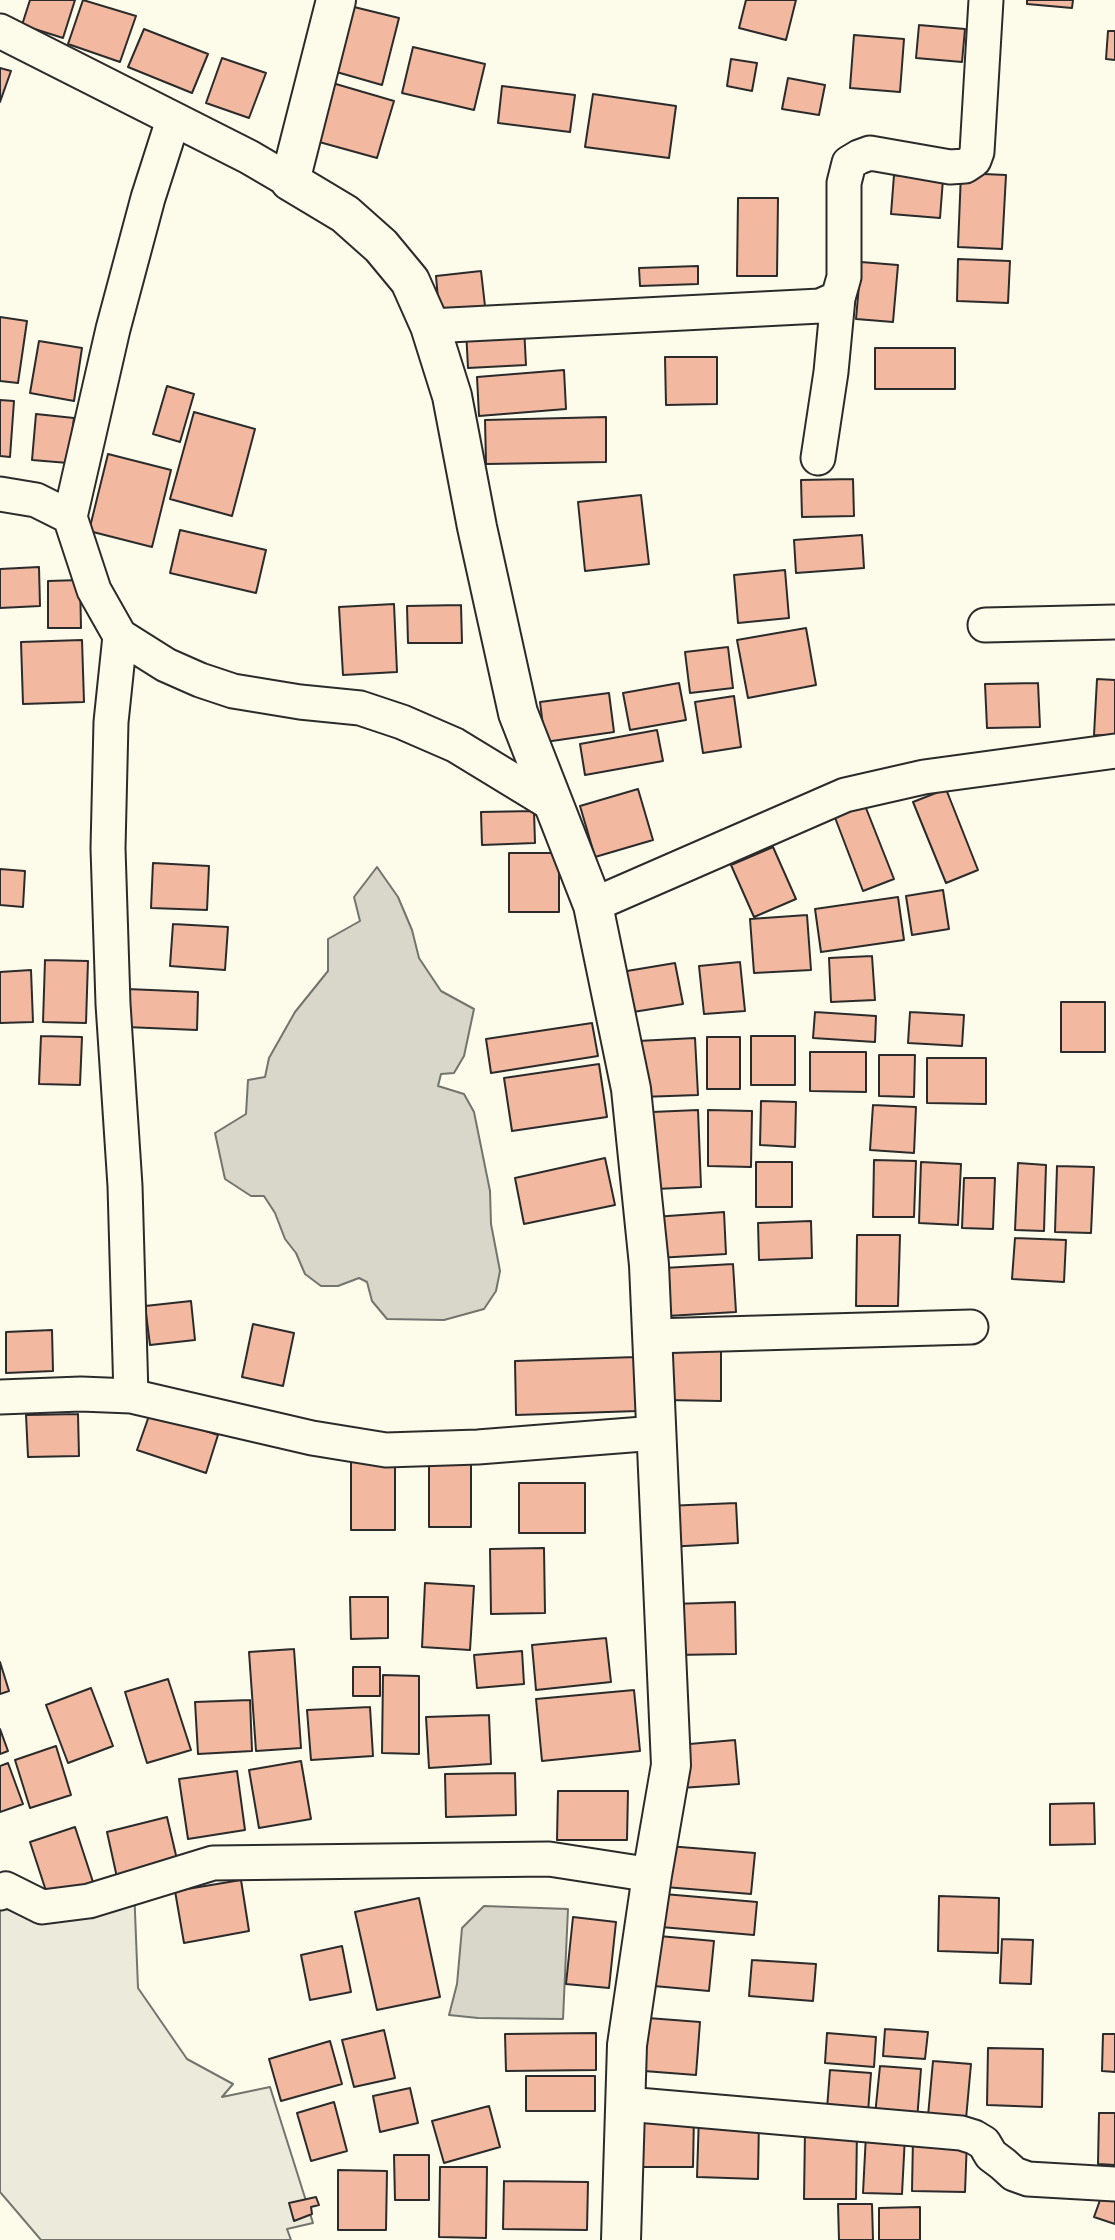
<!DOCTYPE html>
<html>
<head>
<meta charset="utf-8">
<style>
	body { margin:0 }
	canvas { display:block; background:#fdfbea }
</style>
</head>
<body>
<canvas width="1115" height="2240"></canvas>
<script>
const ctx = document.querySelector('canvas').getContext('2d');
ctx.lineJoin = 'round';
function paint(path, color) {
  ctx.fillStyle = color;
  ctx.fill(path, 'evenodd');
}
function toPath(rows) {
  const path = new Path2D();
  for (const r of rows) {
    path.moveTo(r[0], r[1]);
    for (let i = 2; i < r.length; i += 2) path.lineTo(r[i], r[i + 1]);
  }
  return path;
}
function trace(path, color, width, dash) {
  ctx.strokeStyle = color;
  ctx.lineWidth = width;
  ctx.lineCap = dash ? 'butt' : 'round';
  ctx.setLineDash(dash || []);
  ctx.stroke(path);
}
const green = toPath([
	[134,1887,138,1988,187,2059,233,2084,222,2097,270,2087,313,2223,287,2229,291,2240,41,2240,0,2192,0,1893,42,1907,134,1887]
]);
paint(green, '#ecebdb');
trace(green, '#74746e', 2);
const water = toPath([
	[377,867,398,897,412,930,419,958,441,991,474,1009,464,1056,454,1073,441,1074,438,1086,464,1094,474,1112,490,1191,491,1224,500,1271,496,1291,484,1309,444,1320,387,1319,372,1301,367,1282,359,1278,338,1286,321,1286,305,1274,296,1253,285,1239,275,1213,264,1196,251,1196,225,1179,215,1133,246,1114,248,1080,265,1077,269,1058,295,1012,328,971,328,939,360,921,354,897,377,867],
	[484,1906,568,1909,563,2019,478,2018,449,2015,457,1984,462,1928,484,1906]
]);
paint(water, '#d8d7c9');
trace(water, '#74746e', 2);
const building = toPath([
	[30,0,75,0,63,38,22,25,30,0],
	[83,0,136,16,120,62,68,44,83,0],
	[746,0,796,0,786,40,739,28,746,0],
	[1027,0,1073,0,1072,8,1027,4,1027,0],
	[350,6,399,18,382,85,333,71,350,6],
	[919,25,965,29,962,62,916,58,919,25],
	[144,29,208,54,192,93,128,67,144,29],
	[1108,31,1115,31,1115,60,1106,59,1108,31],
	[854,35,904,39,900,92,850,88,854,35],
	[413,47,485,64,474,110,402,93,413,47],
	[222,58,266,73,249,118,206,103,222,58],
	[731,59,757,63,752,91,727,86,731,59],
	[0,68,11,71,0,102,0,68],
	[788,78,825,85,819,115,782,109,788,78],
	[329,82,394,101,377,158,312,140,329,82],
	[502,86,575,95,570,132,498,123,502,86],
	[593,94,676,106,669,158,585,147,593,94],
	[961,173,1006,175,1002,249,958,247,961,173],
	[894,175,943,179,940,218,891,214,894,175],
	[738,198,778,198,777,276,737,276,738,198],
	[958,259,1010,261,1008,303,957,301,958,259],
	[861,262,898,265,893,322,856,319,861,262],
	[698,266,698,284,640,286,639,268,698,266],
	[481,271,485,306,439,311,436,276,481,271],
	[0,317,27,321,18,383,0,381,0,317],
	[524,327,526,365,468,368,466,330,524,327],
	[39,341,82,348,74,401,30,393,39,341],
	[875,348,955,348,955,389,875,389,875,348],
	[665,357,717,357,717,404,666,405,665,357],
	[564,370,566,409,479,416,477,377,564,370],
	[167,386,194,394,180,442,153,434,167,386],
	[0,400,14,401,10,457,0,456,0,400],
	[194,412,255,429,232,516,170,499,194,412],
	[36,414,74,418,68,463,32,460,36,414],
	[606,417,606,462,486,464,485,420,606,417],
	[108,454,171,470,152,547,89,531,108,454],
	[853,479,854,516,802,517,801,480,853,479],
	[641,495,649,564,585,571,578,502,641,495],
	[180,530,266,550,256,593,170,573,180,530],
	[862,535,864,568,796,573,794,540,862,535],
	[39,567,40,606,0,608,0,569,39,567],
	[785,570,789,618,738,623,734,575,785,570],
	[80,580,81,628,48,628,48,581,80,580],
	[394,604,397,672,343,675,339,607,394,604],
	[461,605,462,643,408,643,407,606,461,605],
	[806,628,816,685,748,698,737,640,806,628],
	[82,640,84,702,23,704,21,642,82,640],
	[728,647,733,688,690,693,685,652,728,647],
	[1097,679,1115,680,1115,736,1094,735,1097,679],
	[679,683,686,720,630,730,623,693,679,683],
	[1038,683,1040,727,987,728,985,684,1038,683],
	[609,693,614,732,545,742,540,702,609,693],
	[734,696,741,747,703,753,695,702,734,696],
	[657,730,663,761,585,775,580,744,657,730],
	[638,789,653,840,595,857,580,806,638,789],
	[946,789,978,870,946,883,913,802,946,789],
	[864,803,894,879,863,891,834,815,864,803],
	[534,811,535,843,482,845,481,812,534,811],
	[773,847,796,899,754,917,731,865,773,847],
	[509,853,559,853,559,912,509,912,509,853],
	[153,863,209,866,207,910,151,908,153,863],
	[0,869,25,871,23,907,0,905,0,869],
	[943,890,949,929,912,935,906,896,943,890],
	[898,897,904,940,821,952,815,909,898,897],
	[807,915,811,970,754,973,750,919,807,915],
	[173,924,228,927,225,970,170,966,173,924],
	[872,956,875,1000,831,1002,829,958,872,956],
	[45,960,88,961,86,1023,43,1022,45,960],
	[740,962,745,1011,704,1014,699,966,740,962],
	[675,963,683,1004,627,1013,621,972,675,963],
	[31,970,33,1022,0,1023,0,972,31,970],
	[127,989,198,992,197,1030,126,1027,127,989],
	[1061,1002,1105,1002,1105,1052,1061,1052,1061,1002],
	[815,1012,876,1016,875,1042,813,1038,815,1012],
	[910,1012,964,1015,962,1046,908,1043,910,1012],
	[592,1023,598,1056,491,1073,486,1039,592,1023],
	[41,1036,82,1037,80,1085,39,1084,41,1036],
	[751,1036,795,1036,795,1085,751,1085,751,1036],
	[707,1037,740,1037,740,1089,707,1089,707,1037],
	[695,1038,698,1095,641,1097,638,1041,695,1038],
	[810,1052,866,1052,866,1092,810,1091,810,1052],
	[879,1055,915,1055,914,1097,879,1096,879,1055],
	[927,1058,986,1058,986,1104,927,1103,927,1058],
	[599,1064,607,1117,512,1131,504,1078,599,1064],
	[761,1101,796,1102,795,1147,760,1145,761,1101],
	[873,1105,916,1107,914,1153,870,1150,873,1105],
	[698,1110,701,1187,655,1189,652,1112,698,1110],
	[708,1110,752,1111,751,1167,708,1166,708,1110],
	[605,1158,615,1205,524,1224,515,1178,605,1158],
	[874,1160,916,1161,914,1217,873,1217,874,1160],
	[756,1162,792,1162,792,1207,756,1207,756,1162],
	[921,1162,961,1164,958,1225,919,1223,921,1162],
	[1018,1163,1046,1165,1044,1231,1015,1230,1018,1163],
	[1057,1166,1094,1167,1091,1233,1055,1232,1057,1166],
	[964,1178,995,1178,993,1229,962,1228,964,1178],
	[724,1212,726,1254,657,1258,654,1217,724,1212],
	[811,1221,812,1258,759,1260,758,1223,811,1221],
	[857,1235,900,1235,898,1306,856,1306,857,1235],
	[1015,1238,1066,1240,1064,1282,1012,1279,1015,1238],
	[733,1264,736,1312,667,1316,664,1268,733,1264],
	[191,1301,195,1340,150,1345,145,1306,191,1301],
	[253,1324,294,1333,283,1386,242,1377,253,1324],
	[52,1330,53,1371,6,1373,6,1332,52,1330],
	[665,1348,721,1348,721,1401,664,1400,665,1348],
	[636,1357,638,1411,516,1415,515,1361,636,1357],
	[150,1413,218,1435,206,1473,137,1450,150,1413],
	[78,1414,79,1456,28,1457,26,1415,78,1414],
	[429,1451,471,1451,471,1527,429,1527,429,1451],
	[351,1459,395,1459,395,1530,351,1530,351,1459],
	[519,1483,585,1483,585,1533,519,1533,519,1483],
	[736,1503,738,1543,667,1547,666,1506,736,1503],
	[544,1548,545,1613,491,1614,490,1549,544,1548],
	[425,1583,474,1586,470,1650,422,1647,425,1583],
	[350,1597,388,1597,388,1638,351,1639,350,1597],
	[735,1602,736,1654,674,1655,672,1604,735,1602],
	[606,1638,611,1682,536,1690,532,1645,606,1638],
	[294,1649,301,1748,256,1751,249,1652,294,1649],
	[522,1651,524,1684,477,1688,474,1655,522,1651],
	[0,1662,9,1691,0,1694,0,1662],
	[353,1667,380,1667,380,1696,353,1696,353,1667],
	[383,1675,419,1676,419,1754,382,1753,383,1675],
	[168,1679,191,1750,147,1763,125,1692,168,1679],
	[91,1688,113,1746,68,1763,46,1705,91,1688],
	[634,1690,640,1751,542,1761,536,1699,634,1690],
	[250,1700,252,1751,198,1754,195,1702,250,1700],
	[370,1707,373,1756,311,1760,307,1710,370,1707],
	[489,1715,491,1764,429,1768,426,1717,489,1715],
	[0,1729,8,1751,0,1754,0,1729],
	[735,1740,739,1784,681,1788,678,1745,735,1740],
	[56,1746,71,1795,30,1808,15,1760,56,1746],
	[301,1761,311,1819,259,1828,249,1770,301,1761],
	[8,1763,23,1804,0,1812,0,1766,8,1763],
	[237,1771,245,1830,188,1839,179,1779,237,1771],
	[515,1773,516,1815,446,1817,445,1774,515,1773],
	[558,1791,628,1791,627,1840,557,1840,558,1791],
	[1094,1803,1095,1844,1050,1845,1050,1804,1094,1803],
	[167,1817,179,1868,118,1882,107,1832,167,1817],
	[75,1827,93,1882,48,1897,30,1842,75,1827],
	[668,1846,755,1853,751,1894,665,1887,668,1846],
	[241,1880,249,1931,184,1943,175,1891,241,1880],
	[664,1894,757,1902,754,1935,661,1927,664,1894],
	[939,1896,999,1898,998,1953,938,1951,939,1896],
	[419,1898,440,1997,377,2010,355,1912,419,1898],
	[573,1917,616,1922,609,1988,566,1984,573,1917],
	[659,1936,714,1941,709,1991,654,1986,659,1936],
	[1002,1939,1033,1940,1031,1984,1000,1983,1002,1939],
	[342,1946,351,1992,310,2000,301,1955,342,1946],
	[752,1960,816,1964,813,2001,749,1996,752,1960],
	[648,2018,700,2022,696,2075,644,2071,648,2018],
	[885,2029,928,2032,925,2059,883,2056,885,2029],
	[384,2030,395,2078,354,2087,342,2040,384,2030],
	[596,2033,596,2070,506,2071,505,2034,596,2033],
	[827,2033,876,2037,874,2067,825,2063,827,2033],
	[1103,2034,1115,2034,1115,2072,1102,2071,1103,2034],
	[330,2041,342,2084,281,2101,269,2059,330,2041],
	[988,2048,1043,2049,1042,2107,987,2105,988,2048],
	[933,2061,971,2064,966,2119,928,2116,933,2061],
	[880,2066,921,2069,917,2120,875,2115,880,2066],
	[830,2070,871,2073,868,2112,827,2109,830,2070],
	[526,2076,595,2076,595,2111,526,2111,526,2076],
	[410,2088,418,2123,380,2132,373,2096,410,2088],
	[334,2102,347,2151,311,2161,297,2113,334,2102],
	[489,2106,500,2147,444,2163,432,2121,489,2106],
	[1099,2113,1115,2113,1115,2165,1098,2164,1099,2113],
	[631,2115,694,2115,693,2167,630,2167,631,2115],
	[699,2115,759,2117,758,2179,697,2177,699,2115],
	[805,2129,857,2130,856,2199,804,2199,805,2129],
	[866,2134,905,2136,902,2194,863,2193,866,2134],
	[913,2138,967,2140,965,2192,912,2191,913,2138],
	[394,2155,429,2155,429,2200,395,2200,394,2155],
	[440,2167,487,2167,486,2238,439,2237,440,2167],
	[338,2170,387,2171,386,2230,338,2230,338,2170],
	[504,2181,588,2182,587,2230,503,2229,504,2181],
	[1105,2186,1115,2189,1115,2224,1094,2217,1105,2186],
	[316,2197,319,2205,311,2207,312,2214,294,2221,289,2203,316,2197],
	[838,2204,872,2204,873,2240,839,2240,838,2204],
	[920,2207,920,2240,879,2240,879,2208,920,2207]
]);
paint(building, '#f2b8a0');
trace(building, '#2b2b2b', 2);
const street = toPath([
	[0,31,249,157,290,181],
	[430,326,820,306,838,298,844,277,844,183,849,163,859,157,870,153,950,167,965,166,974,160,977,152,986,0],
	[818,458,831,372,838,298],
	[0,494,36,500,70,517,113,329,148,198,173,120],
	[70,517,94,590,120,636,166,665,200,680,233,691,300,702,360,708,402,722,455,745,555,806],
	[985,625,1115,622],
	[120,636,111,722,108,848,113,1004,125,1186,131,1396],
	[593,905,845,795,924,777,1115,751],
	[652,1336,971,1327],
	[0,1397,81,1394,131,1396,312,1438,386,1450,478,1447,656,1433],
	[0,1893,6,1889,42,1907,89,1901,213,1863,549,1859,652,1875],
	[626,2104,961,2133,974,2137,984,2143,991,2155,1003,2164,1014,2174,1028,2179,1115,2184]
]);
const secondary = toPath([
	[336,0,290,181,345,214,381,246,410,281,430,326,452,396,477,527,518,713,593,905,631,1089,649,1265,671,1765,652,1875,627,2045,621,2240]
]);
trace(street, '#2b2b2b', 37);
trace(secondary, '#2b2b2b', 42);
trace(street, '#fdfbea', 33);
trace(secondary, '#fdfbea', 38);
</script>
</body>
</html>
